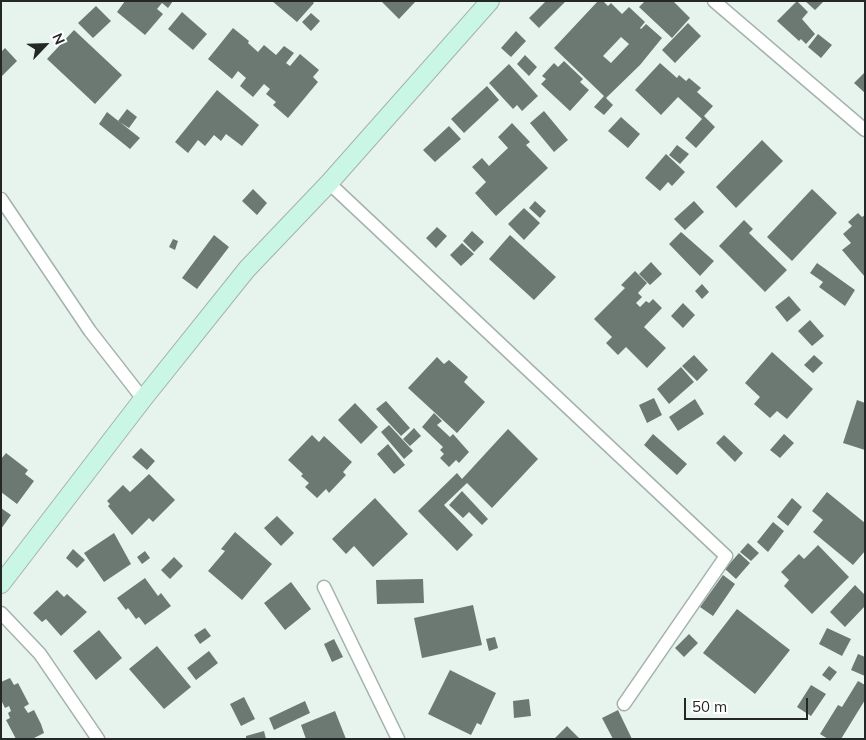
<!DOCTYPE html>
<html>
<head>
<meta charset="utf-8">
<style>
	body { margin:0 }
	#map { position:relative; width:866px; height:740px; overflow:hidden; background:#e6f4ed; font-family:Mulish,sans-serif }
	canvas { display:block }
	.frame { position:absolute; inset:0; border:2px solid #232826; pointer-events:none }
	.north { position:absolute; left:20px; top:20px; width:50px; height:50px; -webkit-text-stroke:4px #fff; paint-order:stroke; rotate:66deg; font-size:14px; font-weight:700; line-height:20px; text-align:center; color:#232826 }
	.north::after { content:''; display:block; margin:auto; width:18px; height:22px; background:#232826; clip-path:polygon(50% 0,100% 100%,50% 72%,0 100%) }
	.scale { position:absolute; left:684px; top:698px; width:124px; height:22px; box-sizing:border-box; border:2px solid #232826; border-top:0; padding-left:6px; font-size:15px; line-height:18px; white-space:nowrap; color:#232826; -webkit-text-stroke:4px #fff; paint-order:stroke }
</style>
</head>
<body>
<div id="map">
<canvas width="866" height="740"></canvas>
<div class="frame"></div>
<div class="north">N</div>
<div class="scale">50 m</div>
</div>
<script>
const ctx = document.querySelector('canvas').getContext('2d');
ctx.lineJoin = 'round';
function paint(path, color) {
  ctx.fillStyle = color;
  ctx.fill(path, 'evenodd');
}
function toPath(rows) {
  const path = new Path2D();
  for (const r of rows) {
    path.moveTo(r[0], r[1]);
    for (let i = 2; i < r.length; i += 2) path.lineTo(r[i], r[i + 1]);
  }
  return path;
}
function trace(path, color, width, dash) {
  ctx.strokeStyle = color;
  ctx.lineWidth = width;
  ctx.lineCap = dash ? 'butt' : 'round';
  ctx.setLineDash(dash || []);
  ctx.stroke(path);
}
paint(toPath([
	[125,1,173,1,168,8,162,3,157,9,163,14,145,35,117,12],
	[272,1,312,1,314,3,297,22],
	[381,1,416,1,399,19],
	[546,1,566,1,539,28,529,18],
	[598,1,603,1,608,6,611,3,622,14,629,7,645,22,640,28,641,29,646,24,662,38,640,65,606,98,613,105,604,115,594,107,604,96,554,48],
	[621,37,629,44,611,63,603,56],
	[645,1,673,1,690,18,672,38,639,7],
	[797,1,808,12,802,19,815,34,806,44,801,39,799,41,777,21],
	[805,1,824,1,815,10],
	[96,6,111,21,93,38,78,23],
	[182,12,207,34,193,50,168,29],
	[311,13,320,21,311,31,302,22],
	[688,23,701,36,675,63,662,50],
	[233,28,249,41,248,43,258,52,264,45,276,55,284,46,294,53,286,63,290,66,300,54,319,70,313,77,318,82,288,118,273,105,276,102,266,94,270,89,264,84,253,97,240,86,246,78,238,71,232,79,208,59],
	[74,30,122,75,95,104,47,59],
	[516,31,526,41,511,57,501,48],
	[818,34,832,45,821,58,808,47],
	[5,48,17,61,1,77,1,52],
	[525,55,537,67,529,76,517,64],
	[564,61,583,79,580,82,589,90,570,111,541,84,546,79,542,76,554,63,558,67],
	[660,63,677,78,679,75,686,81,689,78,701,88,697,92,713,106,704,116,715,127,696,148,685,138,702,119,678,97,661,115,635,90],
	[509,64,538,96,522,111,517,105,513,109,489,83],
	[865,72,865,93,854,83],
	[487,86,499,100,464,133,451,119],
	[217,90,259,125,242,146,226,134,221,141,214,135,205,146,198,140,188,153,175,142],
	[127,109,137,117,129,128,118,121],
	[544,111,568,140,554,152,530,123],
	[107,112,140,138,130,149,99,124],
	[621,117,640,134,628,148,608,131],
	[512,123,530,142,526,145,548,168,496,216,475,193,486,182,472,167,482,158,489,166,508,148,498,137],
	[449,126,461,139,435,162,423,150],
	[762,140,783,161,736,208,716,187],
	[677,145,689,154,680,164,669,155],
	[666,154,685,172,672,186,668,182,660,191,645,178],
	[253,189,267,203,257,215,242,201],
	[812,189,837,213,792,261,767,237],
	[535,201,546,211,540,218,529,208],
	[694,201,704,212,685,230,674,219],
	[524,208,540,223,524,240,508,224],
	[858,213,862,217,865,215,865,277,842,250,851,243,843,234,852,226,848,222],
	[744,220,753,229,749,233,787,270,765,292,719,246],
	[437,227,447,236,436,248,426,238],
	[472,231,484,242,474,252,463,241],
	[681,232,714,261,700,276,669,244],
	[214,235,229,247,197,289,182,278],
	[510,235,556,277,534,300,489,259],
	[173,239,178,241,175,250,169,247],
	[462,243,474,254,461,266,450,255],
	[651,262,662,274,650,285,639,274],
	[817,263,855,290,845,306,819,287,823,282,810,273],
	[635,271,647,283,638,293,642,297,636,303,640,307,646,301,649,303,653,299,662,308,644,327,666,348,647,368,626,347,618,355,606,343,612,337,594,319,625,288,621,285],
	[702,284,709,292,702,299,695,291],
	[789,296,801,310,787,322,775,307],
	[683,303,695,315,683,328,671,316],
	[810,320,824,336,812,346,798,331],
	[772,352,813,389,787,419,777,411,770,418,754,404,760,397,745,383],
	[694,355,708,370,697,381,682,366],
	[814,355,823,363,813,373,804,365],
	[437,357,444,364,449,360,468,377,464,382,485,402,457,433,408,388],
	[681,367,694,382,669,404,657,389],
	[654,398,662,415,647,423,639,405],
	[695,399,704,414,678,431,669,417],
	[857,400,865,403,865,450,843,443],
	[386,401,410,428,401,436,376,409],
	[355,403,378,427,361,444,338,420],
	[434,413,442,421,437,425,450,437,453,434,469,452,459,463,456,460,449,467,440,458,444,454,440,450,443,447,422,427],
	[389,425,413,451,404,459,381,432],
	[414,428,421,436,410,446,403,439],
	[508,429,538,459,492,508,467,483,444,505,473,535,457,551,418,511,457,473,462,479],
	[653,434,687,464,677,475,644,445],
	[784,434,794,443,780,458,770,450],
	[312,435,319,442,324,436,352,462,343,472,346,475,329,493,326,489,317,498,305,487,309,483,301,476,303,474,288,460],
	[724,435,743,453,735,462,716,443],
	[388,444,405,465,394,474,377,454],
	[141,448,155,461,147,470,132,457],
	[6,453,28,470,25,474,34,481,17,504,1,492,1,459],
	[149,474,175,500,153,522,149,518,132,535,108,506,110,504,107,501,123,485,130,492],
	[462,491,488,519,482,525,469,512,463,518,449,505],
	[827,492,865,523,865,551,853,565,813,532,823,520,812,511],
	[375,498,408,534,373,567,354,546,346,554,332,539],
	[792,498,802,507,788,526,777,517],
	[1,508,11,515,1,529],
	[277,516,294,533,281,546,264,528],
	[773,522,784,531,768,552,757,542],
	[235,532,272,564,242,600,208,571,225,551,221,549],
	[114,533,131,564,104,582,84,553],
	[748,543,759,553,751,561,740,552],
	[818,545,849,577,812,614,784,586,789,580,781,572,799,554,804,559],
	[73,549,85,560,77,568,66,558],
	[145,551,150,558,142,564,137,557],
	[739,553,750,563,736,579,725,569],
	[174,557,183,566,170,579,161,570],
	[723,575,735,584,713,616,700,607],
	[145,578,158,596,161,593,171,606,145,625,139,617,136,619,128,608,126,610,117,598],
	[423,579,424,603,377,604,376,580],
	[291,582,311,609,285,630,264,603],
	[855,585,865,595,865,606,845,627,830,612],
	[57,590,64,597,67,594,87,612,61,636,46,619,42,622,33,613],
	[473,605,482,645,422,658,414,618],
	[737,609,790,650,755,694,703,653],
	[205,628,211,636,200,644,194,635],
	[827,628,851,639,842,656,819,644],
	[99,630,122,658,96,680,73,651],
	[689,634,698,643,684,657,675,648],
	[495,637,498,648,489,651,486,639],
	[334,639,343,657,332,662,324,644],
	[157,646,191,687,164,709,129,669],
	[209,651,218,663,196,680,187,668],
	[858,654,865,657,865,676,851,670],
	[829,666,837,672,830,681,822,675],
	[450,670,496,693,481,725,477,723,471,735,428,714],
	[10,678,14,685,18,683,29,704,24,707,28,713,34,710,41,724,44,733,32,739,16,739,6,720,10,718,8,713,11,711,9,706,5,708,1,700,1,682],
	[858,681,865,685,865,700,841,739,828,739,820,734,838,705,842,707],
	[811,685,826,694,811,716,797,707],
	[244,697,255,719,241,726,230,704],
	[529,699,531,716,514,718,513,701],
	[305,701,310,713,274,730,269,718],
	[618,710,632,739,613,739,602,718],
	[335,711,346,739,306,739,301,725],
	[567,726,580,739,554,739],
	[264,731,266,739,246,739,246,736]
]), '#6c7972');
const street = toPath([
	[714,1,865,130],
	[329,183,726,556,624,704],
	[1,199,90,331,143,399],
	[324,587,398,739],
	[1,613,40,654,98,739]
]);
const secondary = toPath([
	[1,584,143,399,247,269,329,183,490,1]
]);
trace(street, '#a4b2ab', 15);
trace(secondary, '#a4b2ab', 20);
trace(street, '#fff', 12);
trace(secondary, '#caf7e5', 18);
</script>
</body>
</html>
